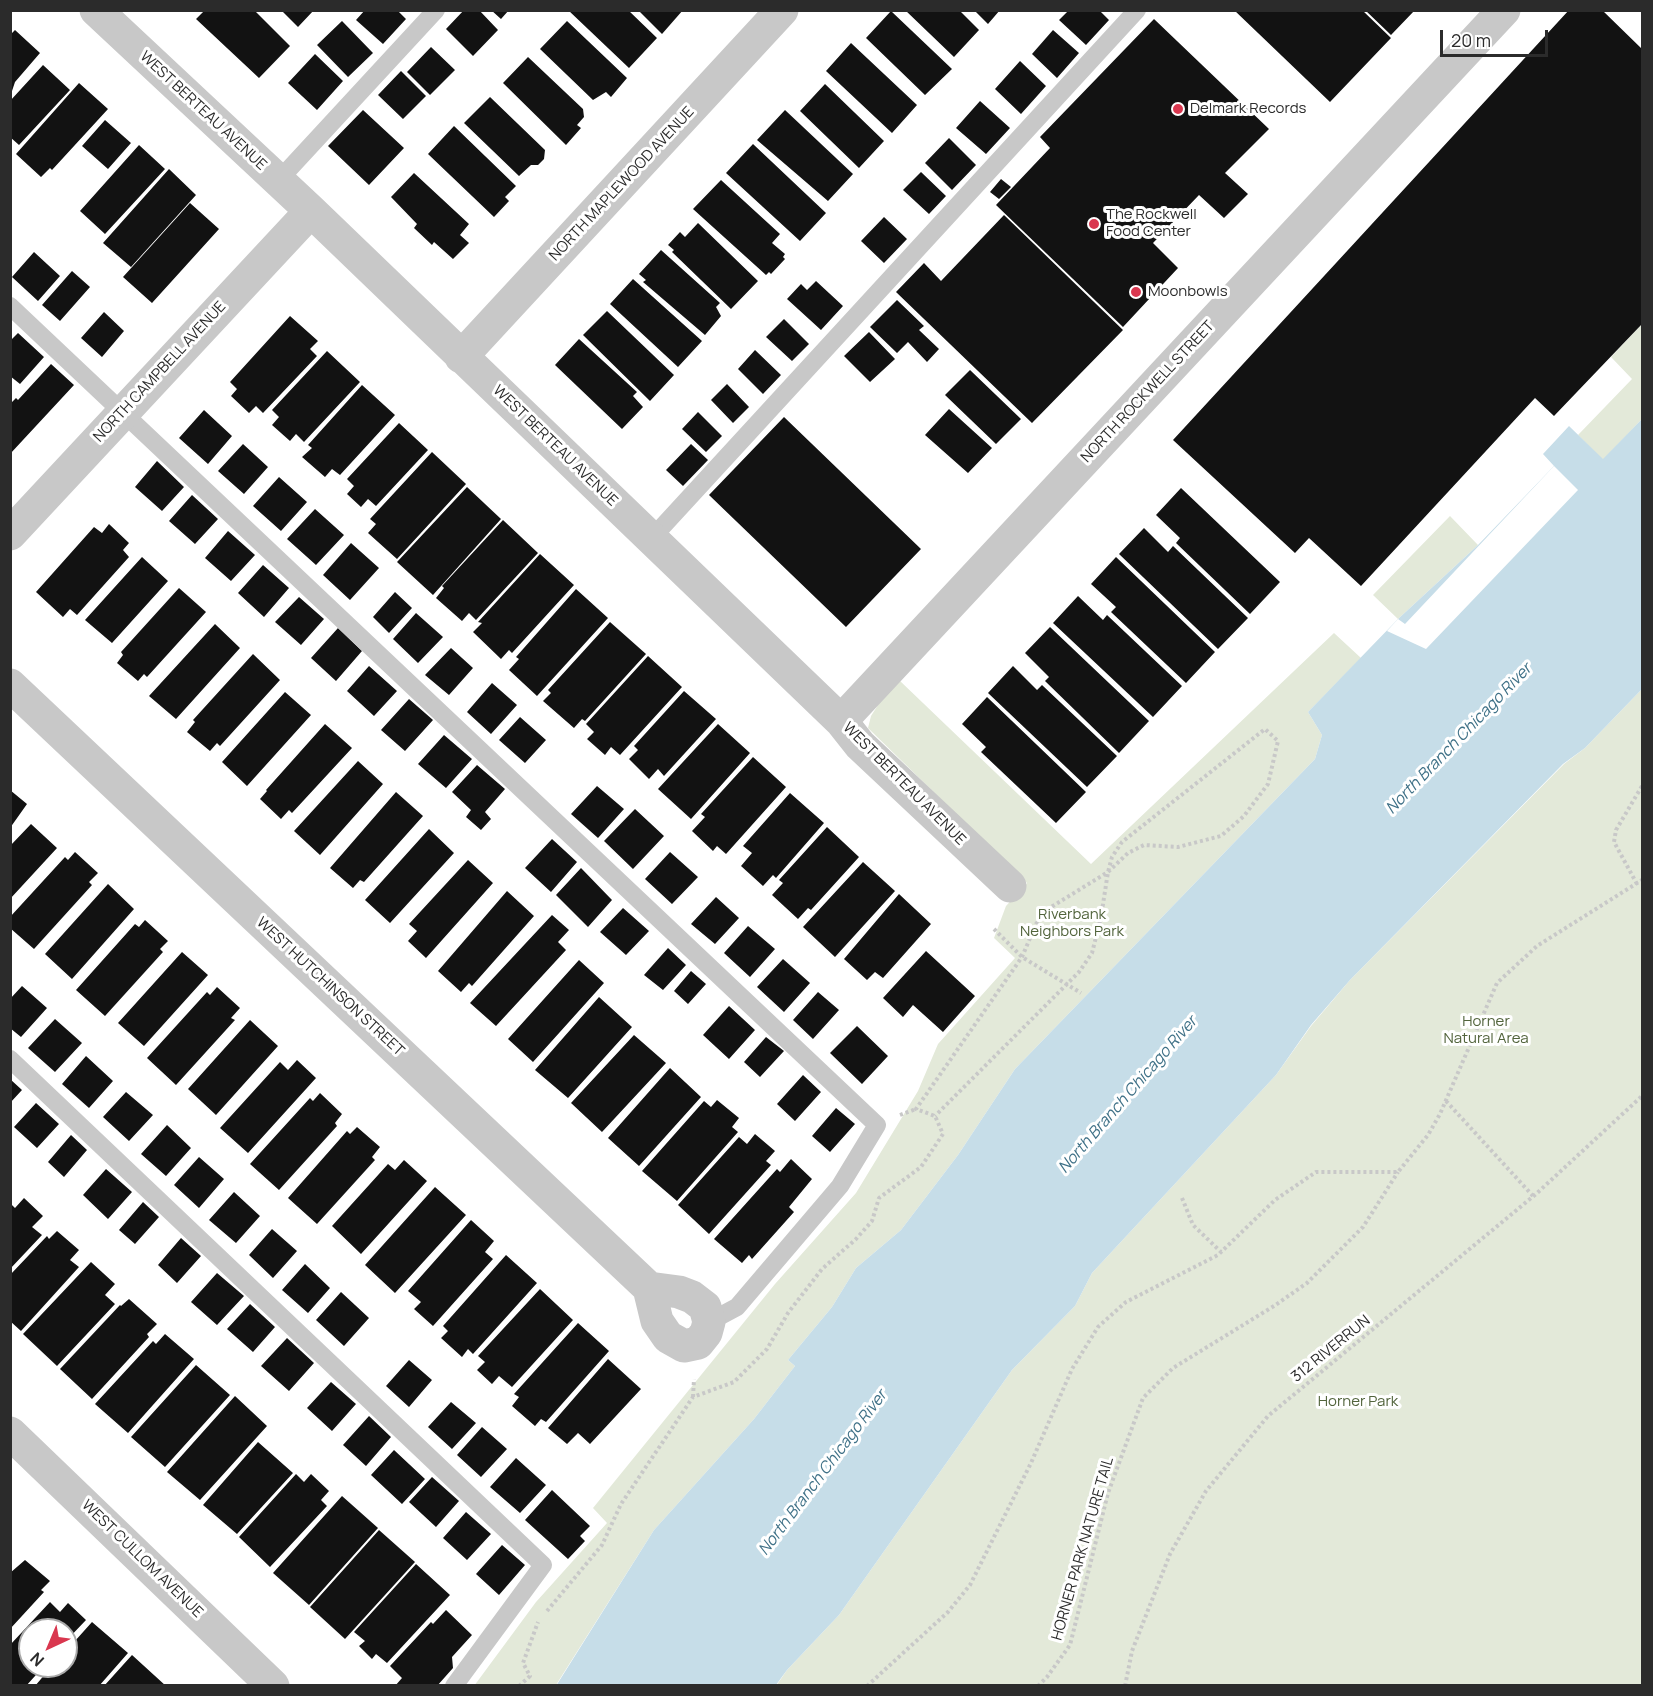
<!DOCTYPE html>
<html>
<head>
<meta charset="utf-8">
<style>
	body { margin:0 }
	#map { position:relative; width:1653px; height:1696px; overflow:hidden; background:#fff; font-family:Manrope,sans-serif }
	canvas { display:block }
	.frame { position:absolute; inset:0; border:12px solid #2b2b2b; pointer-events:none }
	.north { position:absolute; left:18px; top:1618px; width:60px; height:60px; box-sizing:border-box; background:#fff; border:2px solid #aaa; border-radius:50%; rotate:224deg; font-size:16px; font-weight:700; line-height:24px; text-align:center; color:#2b2b2b }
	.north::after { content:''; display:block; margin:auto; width:21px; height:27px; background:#d9374f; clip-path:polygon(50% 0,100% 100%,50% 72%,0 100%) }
	.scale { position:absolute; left:1440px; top:30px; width:108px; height:27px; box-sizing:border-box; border:3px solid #2b2b2b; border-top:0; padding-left:8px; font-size:18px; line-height:21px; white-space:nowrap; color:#2b2b2b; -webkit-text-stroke:4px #fff; paint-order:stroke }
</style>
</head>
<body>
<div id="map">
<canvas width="1653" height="1696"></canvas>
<div class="frame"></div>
<div class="north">N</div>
<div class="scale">20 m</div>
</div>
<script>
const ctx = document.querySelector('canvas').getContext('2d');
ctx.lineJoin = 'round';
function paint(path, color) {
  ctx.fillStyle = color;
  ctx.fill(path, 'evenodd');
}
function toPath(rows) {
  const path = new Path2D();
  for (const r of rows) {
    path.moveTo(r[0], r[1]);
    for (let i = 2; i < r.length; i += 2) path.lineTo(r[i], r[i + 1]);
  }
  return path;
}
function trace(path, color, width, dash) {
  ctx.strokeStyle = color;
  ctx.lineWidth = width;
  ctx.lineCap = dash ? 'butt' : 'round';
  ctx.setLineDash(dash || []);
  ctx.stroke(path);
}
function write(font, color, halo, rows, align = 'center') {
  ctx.font = font + ' Manrope,sans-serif';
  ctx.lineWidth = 6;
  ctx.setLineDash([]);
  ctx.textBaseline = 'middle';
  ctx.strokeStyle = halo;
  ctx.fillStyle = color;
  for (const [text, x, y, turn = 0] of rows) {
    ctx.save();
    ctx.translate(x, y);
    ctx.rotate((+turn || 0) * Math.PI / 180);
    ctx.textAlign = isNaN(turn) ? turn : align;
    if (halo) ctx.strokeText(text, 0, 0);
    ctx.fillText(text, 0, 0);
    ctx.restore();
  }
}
paint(toPath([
	[1642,324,1642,419,1603,460,1578,435,1632,379,1611,357],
	[1450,516,1478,545,1398,619,1373,595],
	[1334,633,1361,658,1308,712,1322,735,1315,759,1015,1069,958,1155,901,1230,856,1268,832,1307,788,1360,795,1366,754,1419,654,1530,556,1685,474,1686,536,1602,607,1523,593,1508,775,1284,856,1193,918,1091,938,1044,1015,958,994,938,1006,906,1027,883,868,728,871,716,885,694,899,680,1091,864],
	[1642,689,1642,1685,776,1686,787,1670,839,1615,1012,1370,1075,1306,1092,1273,1276,1075,1311,1026,1350,980,1564,764,1585,748]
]), '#e3e9d9');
paint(toPath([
	[1642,419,1642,689,1585,748,1563,764,1350,980,1311,1025,1276,1075,1092,1273,1075,1306,1012,1370,839,1615,787,1670,776,1685,556,1686,654,1530,754,1419,795,1366,788,1360,832,1307,856,1268,901,1230,958,1155,1015,1069,1315,759,1322,735,1308,712,1398,619,1478,545,1554,466,1543,454,1569,426,1603,459]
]), '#c6dde8');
paint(toPath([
	[1554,466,1578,490,1426,649,1387,631,1398,619,1405,624]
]), '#fff');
paint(toPath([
	[205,10,254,10,290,46,259,78,196,19],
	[281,10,314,10,298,27],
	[365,10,397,10,406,19,383,44,356,20],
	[464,10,479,10,498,30,473,56,446,29],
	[491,10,509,10,501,19],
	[568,10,628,10,657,38,629,68],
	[638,10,683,10,662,34],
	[905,10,959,10,979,30,954,57],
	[974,10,1000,10,988,24],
	[1069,10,1099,10,1109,20,1086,45,1059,20],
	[1234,10,1362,10,1391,38,1330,102],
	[1365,10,1415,10,1391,35],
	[1569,10,1602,10,1642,49,1642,324,1554,416,1535,398,1361,586,1309,538,1295,553,1173,440],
	[891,11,952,69,925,95,866,38],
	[1154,19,1269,129,1225,173,1248,194,1224,218,1199,195,1153,243,1178,268,1123,327,996,205,1050,148,1040,137],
	[342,21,373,53,348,77,317,45],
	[567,21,627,78,611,97,606,92,593,100,540,49],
	[15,30,40,53,15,82,11,94,10,35],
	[1053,30,1079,53,1057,78,1032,54],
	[851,43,917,105,892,133,826,71],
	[431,47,455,70,430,95,407,72],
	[315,54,343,81,317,110,288,83],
	[528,57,583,109,584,117,577,125,581,128,566,145,503,83],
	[1020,61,1046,86,1021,114,995,89],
	[43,65,70,90,19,145,10,137,10,101],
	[401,71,426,96,403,119,378,95],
	[79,83,108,109,52,170,50,168,41,177,16,154],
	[825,84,884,141,859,168,800,111],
	[490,97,545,150,544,159,538,165,531,165,519,176,464,123],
	[980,101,1010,128,986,154,956,128],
	[363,110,404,148,369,185,328,146],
	[785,110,853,174,828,201,757,140],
	[105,120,131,143,108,169,82,146],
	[454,126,516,186,505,197,509,201,494,217,428,154],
	[949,138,976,165,952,190,925,163],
	[753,144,826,213,800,241,726,173],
	[139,145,165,169,105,234,80,211],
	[169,169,196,195,131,267,103,243],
	[921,172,946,196,929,214,903,190],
	[414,173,469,224,460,235,469,243,453,259,434,242,432,245,414,228,417,224,391,197],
	[1001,179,1011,187,999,199,990,192],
	[721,180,780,234,772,243,785,254,783,257,785,259,771,274,769,272,766,275,693,209],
	[190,203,219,229,152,303,123,277],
	[1004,215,1123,330,1032,423,896,292,924,263,941,281],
	[884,217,907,239,884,263,861,241],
	[698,223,758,281,731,309,672,252,674,250,668,245,680,232,685,237],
	[661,250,720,303,716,307,721,316,705,335,643,282,646,280,639,274],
	[34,252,60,276,38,301,12,277],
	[72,271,90,287,60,321,42,305],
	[633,279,702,341,678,367,610,304],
	[816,281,843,306,821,330,787,299,801,284,807,290],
	[897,300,924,326,919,330,939,349,927,362,908,342,897,353,870,327],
	[607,311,674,375,650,401,583,335],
	[104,312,124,331,102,357,81,338],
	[290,316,318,341,310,349,317,356,263,413,256,406,249,413,231,396,237,389,230,382],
	[784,319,809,344,792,361,766,337],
	[869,332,895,359,870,382,844,356],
	[18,333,44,357,20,384,10,376,10,341],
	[579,339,637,392,633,396,643,407,622,429,555,365],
	[755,350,781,375,763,394,738,369],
	[327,351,360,382,304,442,296,434,290,441,272,425,279,417,272,410],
	[51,364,74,385,10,454,10,404,16,398,18,400],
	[970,370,1021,419,996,444,945,395],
	[727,384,749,407,733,423,711,400],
	[362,385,395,415,340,475,332,469,325,477,302,457,312,448,308,445],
	[949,409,992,448,968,473,925,435],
	[204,410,232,436,208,464,179,438],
	[698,412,722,436,706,452,682,429],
	[784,417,921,549,846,627,709,495],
	[399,423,428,450,376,506,368,499,361,507,347,494,354,486,347,479],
	[243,444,268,467,244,494,218,471],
	[691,444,708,460,683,486,666,470],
	[432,452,466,484,397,559,368,533,376,524,370,519],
	[157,461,184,487,162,511,135,487],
	[279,477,307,502,281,531,253,506],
	[467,487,501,519,433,595,397,562],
	[1181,488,1280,582,1250,614,1176,543,1180,538,1156,515],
	[192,495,218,519,195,544,169,521],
	[315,509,344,535,316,565,287,539],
	[503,520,538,553,476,620,469,613,462,621,436,598,444,588,442,586],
	[109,524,129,543,123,550,129,557,77,615,70,609,63,617,36,592,94,527,102,533],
	[1144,528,1168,552,1173,546,1248,618,1218,649,1119,554],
	[228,531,255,555,231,581,205,558],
	[351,543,379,568,350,600,323,575],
	[540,554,574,585,512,653,509,650,501,659,473,632,482,623,478,622],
	[142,557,168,581,112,643,85,620],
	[1116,557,1215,652,1186,683,1111,612,1116,607,1091,584],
	[263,565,289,588,264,617,238,593],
	[179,588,206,612,147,677,144,674,138,681,117,663,123,655,121,652],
	[576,589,608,618,537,696,509,670,519,659,516,657],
	[395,592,412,608,389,633,373,617],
	[1078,596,1103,620,1107,615,1182,686,1153,717,1053,623],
	[299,597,324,619,301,645,275,622],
	[416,613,443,637,418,663,393,639],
	[610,622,646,654,585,721,582,719,574,728,543,701,551,693,548,690],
	[215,624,240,648,176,719,149,696],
	[1050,627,1149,721,1119,753,1045,681,1049,677,1025,653],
	[338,628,362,651,336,681,311,658],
	[451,648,473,668,449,695,425,675],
	[253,654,280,680,220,746,217,743,210,751,187,732,195,722,193,720],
	[648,656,682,687,620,755,611,747,605,755,587,739,594,732,586,724],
	[369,666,397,691,374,716,347,691],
	[1013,666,1037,690,1042,685,1117,756,1087,787,988,693],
	[492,683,517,705,491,734,467,712],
	[684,691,716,719,664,776,658,769,649,779,629,759,638,750,634,746],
	[285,692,311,715,247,786,222,762],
	[987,697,1086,792,1056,823,981,752,986,747,962,724],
	[409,699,433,720,405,751,381,730],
	[520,717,546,740,525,763,499,740],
	[325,724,352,748,292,813,289,810,281,819,260,799,267,791,266,790],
	[718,724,750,753,691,819,658,789],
	[444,735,472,759,446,788,418,764],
	[753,757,786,787,726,854,717,846,713,851,692,831,705,817,701,814],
	[358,761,383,784,320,855,294,831],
	[477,765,505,789,485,812,491,819,481,830,466,817,471,810,452,792],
	[597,786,624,809,598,838,571,814],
	[10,790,27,804,10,828],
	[396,792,423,816,364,882,360,880,353,888,330,868],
	[790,793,824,823,776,878,773,875,763,886,741,866,752,853,743,846],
	[635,809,664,836,633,869,604,841],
	[31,824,57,848,10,899,10,846],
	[827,827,859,857,811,910,808,908,798,919,772,895,783,883,779,880],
	[429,829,454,853,390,923,365,900],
	[552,839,577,862,551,892,525,868],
	[75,852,98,873,89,882,92,885,34,949,10,928,10,917,65,857,68,860],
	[670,852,698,877,672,904,645,879],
	[468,860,493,883,426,958,408,941,417,931,409,924],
	[863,862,895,891,835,957,803,927],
	[581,868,612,900,588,927,556,895],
	[108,884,134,909,72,979,45,954],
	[507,891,534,916,472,986,469,983,461,992,438,971],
	[899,894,931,924,883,978,875,972,867,980,844,959],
	[716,897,739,918,715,944,691,924],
	[623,908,649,931,626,955,600,932],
	[552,915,569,930,558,942,566,950,496,1026,470,1003],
	[145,920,168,941,160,949,163,952,105,1016,76,990,135,924,139,927],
	[748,926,775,949,750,977,724,953],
	[668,948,686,965,663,990,644,975],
	[926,951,975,996,943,1032,913,1005,903,1017,883,998],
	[182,952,208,975,144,1046,118,1023],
	[783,959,810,983,784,1012,757,987],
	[579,960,604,983,533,1062,508,1039],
	[691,971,706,984,688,1004,674,991],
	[22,986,47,1008,21,1037,10,1028,10,999],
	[217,987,240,1008,231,1018,235,1020,176,1085,147,1058,207,992,210,995],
	[818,992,839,1010,813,1039,793,1020],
	[599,997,632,1027,568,1098,535,1070],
	[729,1006,755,1030,729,1059,703,1035],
	[55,1019,82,1043,55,1072,28,1048],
	[250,1020,278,1046,216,1115,188,1089],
	[857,1026,888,1056,862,1084,830,1053],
	[634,1035,666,1063,602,1132,571,1103],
	[766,1037,784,1051,760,1077,744,1062],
	[86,1056,113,1081,89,1108,62,1084],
	[297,1060,316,1078,248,1153,220,1128,280,1062,288,1070],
	[670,1068,701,1097,639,1166,608,1138],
	[803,1075,821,1092,795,1121,777,1104],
	[10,1079,22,1090,10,1103],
	[126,1092,153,1115,129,1141,103,1117],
	[320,1093,342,1114,335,1123,337,1126,279,1190,250,1164,310,1098,313,1101],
	[717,1100,739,1118,732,1127,738,1132,677,1201,642,1171,704,1101,711,1107],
	[36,1103,59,1124,37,1148,14,1127],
	[836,1108,855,1124,830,1152,812,1136],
	[167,1125,191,1148,166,1176,141,1154],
	[357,1127,380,1147,372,1157,375,1160,317,1224,288,1198,347,1131,350,1134],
	[755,1134,775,1151,766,1161,771,1165,709,1234,678,1205,739,1137,747,1144],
	[71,1135,87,1150,64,1177,48,1162],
	[199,1157,224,1179,199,1208,174,1185],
	[791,1159,812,1179,789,1207,794,1212,752,1259,749,1255,742,1263,714,1239,777,1169,780,1172],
	[404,1160,427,1181,361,1254,332,1226,388,1164,395,1170],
	[106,1169,132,1192,108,1219,83,1195],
	[435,1187,466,1215,395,1293,365,1265],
	[234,1192,260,1216,236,1243,209,1220],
	[24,1198,43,1216,32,1227,42,1235,10,1269,10,1203,15,1208],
	[143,1202,159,1217,135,1244,119,1230],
	[471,1220,494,1241,485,1252,493,1259,433,1326,414,1309,421,1302,408,1291],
	[272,1229,297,1251,273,1278,249,1255],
	[57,1231,79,1250,70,1260,79,1267,21,1331,10,1321,10,1275,47,1236,49,1239],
	[181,1238,201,1256,177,1283,158,1265],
	[506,1255,537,1283,473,1354,468,1349,462,1357,441,1338,448,1331,443,1326],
	[91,1262,115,1284,105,1295,115,1304,57,1366,23,1334],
	[305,1264,330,1288,308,1313,282,1290],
	[217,1273,244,1296,217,1325,191,1302],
	[540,1289,573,1320,512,1387,499,1376,492,1384,477,1370,485,1362,478,1356],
	[341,1292,369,1318,344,1346,316,1320],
	[129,1299,157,1324,147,1334,149,1337,92,1399,60,1369,120,1305,121,1306],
	[250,1304,275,1327,253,1352,227,1329],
	[578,1323,609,1351,546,1422,541,1419,535,1426,512,1406,519,1397,514,1394],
	[165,1334,194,1359,128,1433,95,1404,153,1341,156,1344],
	[287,1338,314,1363,289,1391,261,1366],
	[608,1359,641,1389,590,1444,578,1433,567,1444,548,1428],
	[409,1360,432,1380,409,1407,386,1386],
	[196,1365,230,1395,165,1467,131,1437],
	[331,1382,356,1404,332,1431,307,1408],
	[235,1396,267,1426,200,1500,167,1472],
	[451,1402,476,1423,452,1449,428,1427],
	[369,1416,391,1437,366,1466,343,1445],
	[482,1427,507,1449,481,1477,457,1455],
	[258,1442,293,1473,237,1534,203,1505],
	[394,1450,425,1479,402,1504,371,1475],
	[516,1458,546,1485,520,1513,490,1487],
	[296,1474,304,1482,311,1474,329,1491,321,1500,327,1506,270,1567,239,1537],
	[432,1477,459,1501,436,1527,409,1502],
	[552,1490,590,1526,580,1536,585,1541,568,1559,525,1520],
	[342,1496,378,1528,309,1605,273,1573],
	[466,1512,491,1534,467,1560,443,1538],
	[379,1530,415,1562,345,1639,310,1607],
	[502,1545,525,1565,499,1595,476,1574],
	[25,1560,50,1581,41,1590,44,1592,10,1629,10,1573],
	[416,1564,450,1595,387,1663,376,1654,372,1659,359,1646,365,1641,354,1632],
	[50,1602,60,1612,68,1603,86,1620,66,1641,66,1630,30,1630,30,1666,44,1666,26,1686,10,1686,10,1645],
	[446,1610,472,1635,452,1657,453,1668,437,1686,395,1686,402,1678,390,1666,431,1622,433,1624],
	[92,1622,128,1653,99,1686,35,1686,52,1666,66,1666,66,1651],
	[132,1655,166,1686,104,1686]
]), '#121212');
trace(toPath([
	[1637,884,1614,842,1616,830,1642,786],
	[994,929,1022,957,1081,993],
	[1446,1101,1533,1196],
	[900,1115,916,1109],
	[1182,1198,1193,1225,1221,1252],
	[693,1397,694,1379],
	[547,1611,602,1545,621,1504,693,1397,734,1382,767,1349,788,1313,822,1269,856,1239,872,1221,879,1198,921,1167,943,1134,935,1116,916,1109,1022,957,1036,924,1048,909,1108,872,1128,853,1144,845,1178,847,1221,836,1244,816,1268,784,1278,741,1265,729,1122,842,1112,857,1108,872,1101,917,1092,953,1079,972,935,1116],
	[519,1686,530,1676,523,1663,538,1622],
	[867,1686,948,1612,970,1585,1031,1463,1072,1369,1098,1327,1126,1302,1218,1255,1275,1200,1316,1172,1398,1172,1428,1135,1440,1114,1497,983,1537,946,1642,880],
	[1038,1686,1047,1677,1070,1645,1108,1493,1143,1398,1173,1368,1274,1306,1307,1283,1363,1227,1398,1172],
	[1125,1686,1132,1651,1170,1554,1206,1491,1268,1416,1536,1194,1642,1096]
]), '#c8c8c8', 4, [3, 3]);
trace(toPath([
	[278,181,436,10],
	[10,306,877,1125,840,1186,737,1307,709,1322],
	[651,539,1137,10],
	[10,1059,543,1565,454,1686]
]), '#c8c8c8', 18);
trace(toPath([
	[96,10,311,211,841,721,860,745,1010,886],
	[461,357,782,10],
	[10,534,311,211],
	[10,685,649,1288,657,1321,668,1337,684,1346,698,1343,706,1333,709,1322,705,1307,692,1297,679,1292,649,1288],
	[841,721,1504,10],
	[10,1433,273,1686]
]), '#c8c8c8', 33);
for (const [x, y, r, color] of [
	[1178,109,6,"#d9374f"],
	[1094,224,6,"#d9374f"],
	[1136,292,6,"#d9374f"]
]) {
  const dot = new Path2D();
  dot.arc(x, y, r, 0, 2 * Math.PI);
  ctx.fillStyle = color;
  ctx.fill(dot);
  trace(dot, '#fff', 2);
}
write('15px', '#2b2b2b', '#fff', [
	["Delmark Records",1190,109],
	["The Rockwell",1106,215],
	["Food Center",1106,232],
	["Moonbowls",1148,292]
], 'left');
write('15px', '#2b2b2b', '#fff', [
	["WEST BERTEAU AVENUE",203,111,43],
	["NORTH MAPLEWOOD AVENUE",622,184,-47],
	["NORTH CAMPBELL AVENUE",160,372,-47],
	["NORTH ROCKWELL STREET",1148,392,-47],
	["WEST BERTEAU AVENUE",555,446,44],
	["WEST BERTEAU AVENUE",904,784,45],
	["WEST HUTCHINSON STREET",330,987,43],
	["312 RIVERRUN",1331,1349,-39],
	["HORNER PARK NATURE TAIL",1083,1549,-74],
	["WEST CULLOM AVENUE",142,1559,44]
]);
write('15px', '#52643c', '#fff', [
	["Riverbank",1072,915],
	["Neighbors Park",1072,932],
	["Horner",1486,1022],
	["Natural Area",1486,1039],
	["Horner Park",1358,1402]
]);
write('italic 16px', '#3f7187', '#fff', [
	["North Branch Chicago River",1459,739,-46],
	["North Branch Chicago River",1128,1095,-49],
	["North Branch Chicago River",823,1473,-53]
]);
</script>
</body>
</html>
